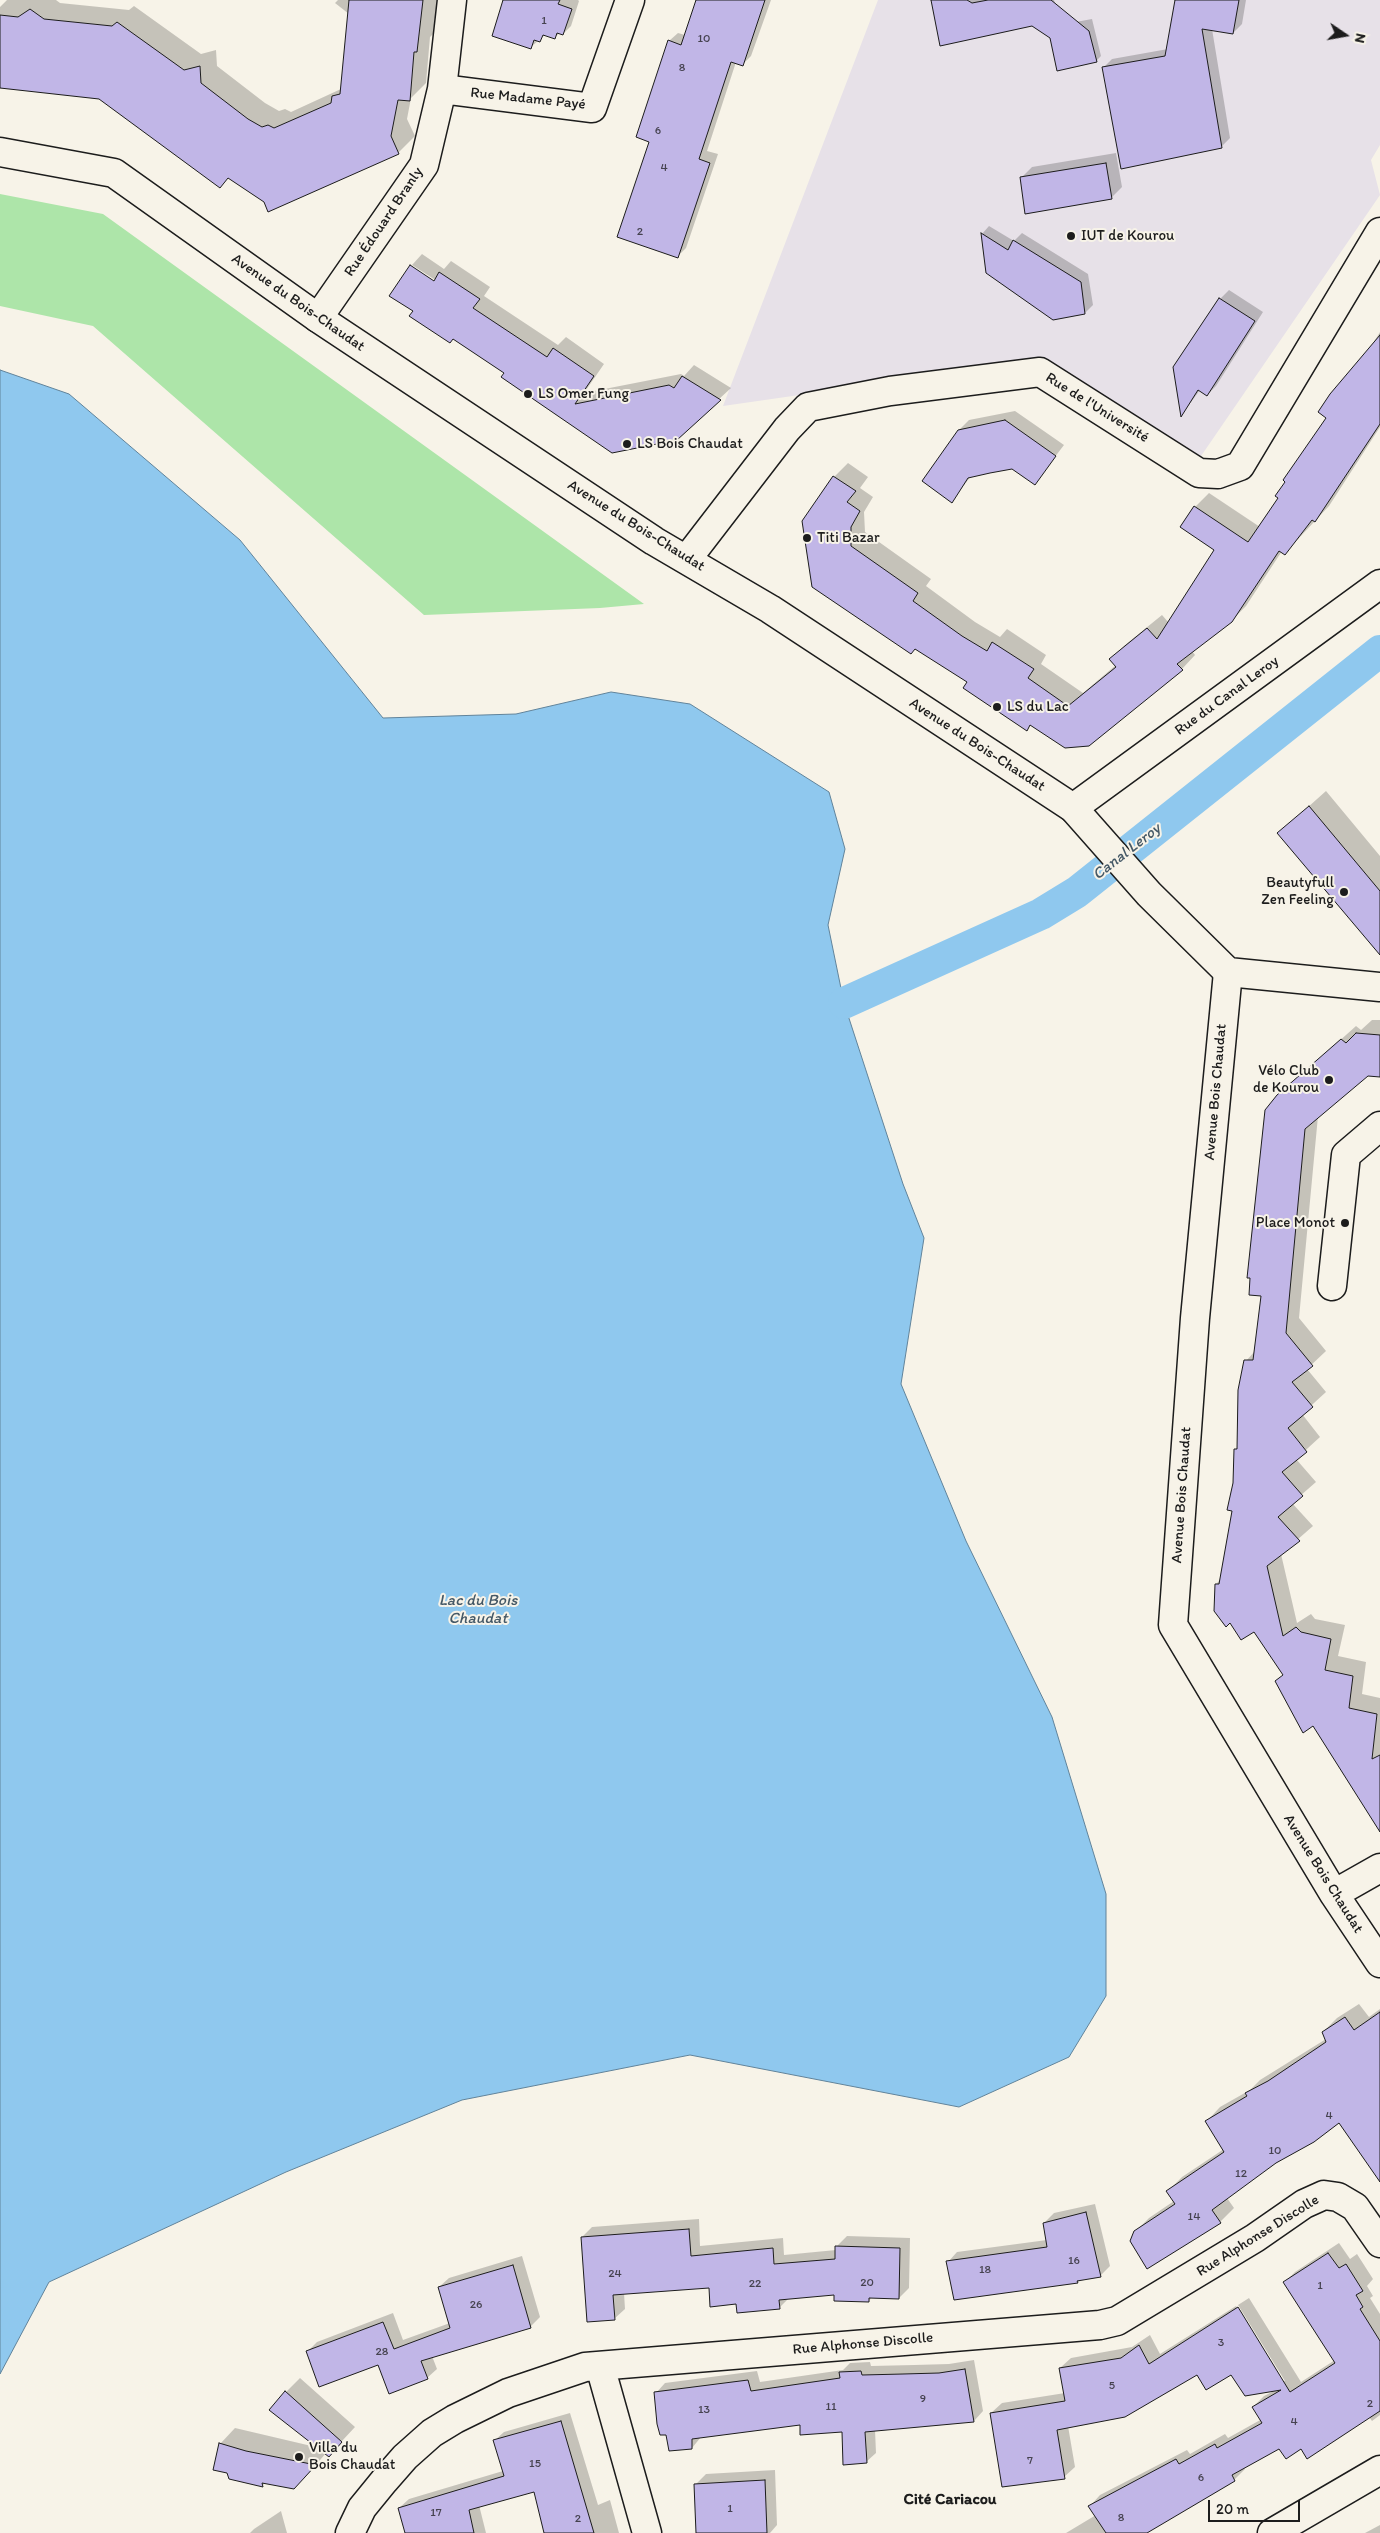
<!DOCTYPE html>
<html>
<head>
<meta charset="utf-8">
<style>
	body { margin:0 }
	#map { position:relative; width:1380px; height:2533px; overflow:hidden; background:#f7f3e8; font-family:Itim,sans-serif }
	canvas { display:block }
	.north { position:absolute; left:1320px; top:10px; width:50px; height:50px; -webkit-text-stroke:4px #f7f3e8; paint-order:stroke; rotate:102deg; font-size:14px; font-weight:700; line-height:20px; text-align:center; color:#1c1c1c }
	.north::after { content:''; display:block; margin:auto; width:18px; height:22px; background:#1c1c1c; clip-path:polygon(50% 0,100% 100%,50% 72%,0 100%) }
	.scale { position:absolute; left:1208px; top:2500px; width:92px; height:22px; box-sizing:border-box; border:2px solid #1c1c1c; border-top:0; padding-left:6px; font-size:15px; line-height:18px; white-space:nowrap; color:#1c1c1c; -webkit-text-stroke:4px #f7f3e8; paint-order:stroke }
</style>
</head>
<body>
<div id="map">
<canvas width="1380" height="2533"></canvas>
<div class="north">N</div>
<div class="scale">20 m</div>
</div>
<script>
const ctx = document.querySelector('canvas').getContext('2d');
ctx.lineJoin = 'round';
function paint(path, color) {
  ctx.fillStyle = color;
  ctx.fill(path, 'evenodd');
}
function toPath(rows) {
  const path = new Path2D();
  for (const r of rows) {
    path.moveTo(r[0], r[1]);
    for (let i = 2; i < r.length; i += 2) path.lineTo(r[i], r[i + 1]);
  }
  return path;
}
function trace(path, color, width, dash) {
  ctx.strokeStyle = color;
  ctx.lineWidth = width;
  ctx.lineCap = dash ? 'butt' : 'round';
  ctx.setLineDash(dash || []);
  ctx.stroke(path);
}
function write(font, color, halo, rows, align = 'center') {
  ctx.font = font + ' Itim,sans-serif';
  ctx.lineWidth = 4;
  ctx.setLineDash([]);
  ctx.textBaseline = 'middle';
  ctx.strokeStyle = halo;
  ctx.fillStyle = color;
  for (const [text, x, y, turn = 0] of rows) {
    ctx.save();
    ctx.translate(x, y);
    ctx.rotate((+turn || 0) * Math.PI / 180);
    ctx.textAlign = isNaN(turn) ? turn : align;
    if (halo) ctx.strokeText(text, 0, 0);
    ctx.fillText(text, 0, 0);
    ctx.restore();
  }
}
paint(toPath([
	[878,0,1380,0,1380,145,1371,160,1380,195,1199,459,1043,360,723,406]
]), '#e7e1e8');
paint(toPath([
	[0,194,103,214,644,604,600,608,424,615,93,326,0,306]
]), '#ade5a9');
const water = toPath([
	[0,370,69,394,240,540,383,718,516,714,611,692,690,704,829,792,845,849,828,925,844,1003,903,1184,924,1238,901,1384,966,1541,1052,1717,1106,1894,1106,1996,1069,2057,959,2107,690,2055,462,2100,286,2172,49,2282,0,2374,0,370]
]);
paint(water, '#8fc8ee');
trace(water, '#61839a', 1);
paint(toPath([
	[7,0,56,0,60,3,129,10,134,6,201,54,216,50,217,66,265,103,279,111,285,109,291,112,341,89,349,14,335,3,338,0,437,0,433,34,430,37,426,83,411,98,407,119,415,136,398,153,265,202,229,177,220,187,99,98,0,87,0,7],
	[505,0,578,0,579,1,571,26,563,34,560,33,555,37,546,34,531,47],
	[697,0,771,0,751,56,743,64,736,62,707,151,718,154,686,248,678,256,650,141,669,41,678,33,685,35],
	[933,0,1054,0,1056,6,1039,23],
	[1176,0,1246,0,1242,24,1233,33,1212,29,1230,138,1221,147,1103,68,1112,59,1168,49],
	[1092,19,1101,56,1096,61,1054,26],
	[1116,153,1122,187,1111,198,1021,178,1032,167],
	[989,226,1014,241,1022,233,1088,274,1093,305,1085,313,982,234],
	[422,254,444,269,451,261,490,287,484,296,558,345,566,337,604,364,584,393,681,374,684,376,694,365,731,388,677,438,612,452,506,372,391,295,412,265,412,268,438,285,440,283,412,265],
	[1229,290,1263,312,1216,386,1207,395,1200,390,1182,414,1220,299],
	[1380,332,1380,427,1329,506,1285,553,1282,551,1246,606,1231,621,1192,651,1195,655,1182,669,1031,725,1027,729,968,681,813,587,834,477,848,463,868,477,860,488,873,497,864,512,865,532,931,579,926,586,975,622,1000,637,1007,629,1046,655,1041,664,1083,693,1116,665,1111,659,1125,645,1162,615,1169,623,1216,550,1181,527,1195,507,1209,493,1260,527],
	[1015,411,1064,445,1035,483,1012,468,971,476,952,501,959,430,969,420],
	[1326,791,1380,856,1380,936,1279,833],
	[1372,1020,1380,1020,1380,1076,1368,1075,1318,1116,1299,1318,1326,1351,1307,1369,1326,1392,1302,1414,1320,1437,1296,1459,1316,1482,1292,1503,1313,1526,1281,1554,1297,1623,1311,1614,1315,1619,1345,1625,1338,1656,1366,1662,1362,1694,1380,1698,1380,1827,1255,1630,1216,1584,1221,1579,1233,1510,1236,1449,1238,1447,1246,1361,1255,1351,1262,1295,1278,1096,1356,1026,1361,1030],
	[1359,2004,1369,2017,1380,2009,1380,2180,1339,2121,1275,2162,1227,2198,1234,2208,1220,2222,1135,2232,1149,2218,1174,2201,1168,2191,1182,2177,1224,2149,1207,2121,1220,2107,1250,2090,1260,2080,1326,2039,1323,2032,1337,2018],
	[1095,2204,1110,2266,1100,2276,1081,2279,1078,2282,955,2299,948,2262,957,2252,1047,2240,1044,2223,1054,2213],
	[699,2219,700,2246,783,2238,784,2255,836,2250,836,2247,847,2236,910,2238,909,2288,899,2298,872,2297,869,2301,835,2293,789,2298,779,2308,737,2303,710,2287,624,2293,625,2309,614,2319,582,2237,592,2227],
	[1339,2243,1350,2259,1357,2254,1373,2279,1367,2286,1373,2296,1370,2298,1380,2314,1380,2415,1372,2421,1369,2417,1302,2447,1280,2447,1244,2467,1245,2469,1234,2480,1145,2533,1066,2533,1096,2515,1090,2506,1100,2495,1187,2450,1190,2454,1225,2434,1228,2438,1262,2419,1253,2407,1264,2396,1276,2390,1231,2373,1198,2373,1068,2426,1075,2467,1064,2477,991,2413,1002,2403,1065,2393,1060,2368,1071,2358,1132,2347,1150,2335,1160,2354,1236,2306,1282,2381,1285,2381,1238,2305,1249,2298,1301,2382,1335,2360,1285,2282,1295,2272],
	[522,2256,540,2317,530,2327,432,2356,437,2369,427,2378,379,2363,307,2352,317,2342,393,2313,403,2340,450,2323,439,2287,449,2278],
	[974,2360,983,2411,974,2421,875,2430,876,2453,866,2462,843,2430,801,2424,701,2437,692,2448,656,2393,665,2383,757,2371,760,2382,843,2370,850,2363,870,2362,871,2366,914,2365,949,2364],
	[300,2378,355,2427,329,2455,326,2453,309,2473,266,2482,262,2486,220,2444,235,2428,320,2448,286,2392],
	[570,2413,598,2505,610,2500,619,2533,546,2533,534,2490,479,2505,486,2533,406,2533,399,2508,409,2499,503,2471,494,2441,504,2432],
	[775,2470,777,2525,770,2533,697,2533,695,2485,706,2474],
	[281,2511,287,2533,250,2533,254,2529],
	[1380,2525,1380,2533,1365,2533]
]), '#0003');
trace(toPath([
	[844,1003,1041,914,1077,892,1380,651]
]), '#8fc8ee', 32);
const building = toPath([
	[349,0,423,0,417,52,414,52,410,101,398,100,391,136,399,154,268,212,264,202,228,178,220,188,99,99,0,88,0,15,18,17,30,9,44,19,112,26,117,22,184,70,200,66,201,83,248,119,262,127,268,125,274,128,331,103,332,96,340,94,349,0],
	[503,0,560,0,558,4,572,9,563,35,557,33,555,39,543,35,540,42,534,40,531,49,492,36,503,0],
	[696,0,765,0,743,66,731,62,699,159,710,163,678,258,617,237,649,142,636,137,668,40,681,45,696,0],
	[931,0,967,0,972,3,988,0,1051,0,1089,31,1097,62,1057,71,1050,38,1032,26,940,46,931,0],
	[1175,0,1239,0,1233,34,1202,29,1222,148,1121,169,1102,67,1165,56,1175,0],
	[1106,163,1112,199,1025,214,1020,177,1106,163],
	[981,233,1008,250,1013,240,1081,282,1085,314,1053,320,986,273,981,233],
	[410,265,434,281,439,272,480,299,473,308,547,357,553,348,594,376,575,404,669,385,674,388,682,376,721,400,677,440,612,453,501,377,504,373,453,339,450,343,409,316,413,311,389,296,410,265],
	[1219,298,1255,321,1207,396,1198,390,1181,417,1173,367,1219,298],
	[1380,335,1380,424,1315,522,1312,520,1285,555,1279,551,1232,622,1177,664,1183,670,1089,746,1065,748,1030,725,1027,731,963,688,967,682,915,649,911,654,812,587,802,521,833,476,856,491,847,502,860,511,851,527,851,546,918,593,913,601,962,636,987,651,992,642,1034,669,1028,678,1068,706,1116,667,1109,659,1147,628,1157,639,1214,550,1180,527,1194,506,1248,542,1278,498,1275,496,1285,482,1283,480,1326,418,1318,412,1330,394,1380,335],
	[1005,420,1056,456,1035,485,1012,469,990,473,968,478,952,503,922,481,958,430,1005,420],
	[1309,806,1380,891,1380,955,1277,833,1309,806],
	[1356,1033,1380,1035,1380,1077,1368,1076,1305,1129,1286,1333,1313,1366,1292,1382,1313,1407,1288,1428,1307,1452,1282,1472,1303,1496,1278,1517,1300,1541,1267,1566,1283,1636,1296,1627,1301,1632,1331,1639,1325,1670,1353,1676,1349,1708,1377,1714,1372,1759,1380,1755,1380,1832,1313,1726,1303,1733,1275,1681,1283,1675,1254,1632,1241,1640,1230,1623,1226,1627,1214,1611,1215,1584,1219,1584,1232,1511,1227,1510,1233,1483,1234,1449,1237,1449,1238,1390,1244,1360,1253,1360,1261,1296,1249,1295,1250,1278,1247,1278,1265,1110,1277,1095,1341,1039,1346,1043,1356,1033],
	[1380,2012,1380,2182,1339,2123,1314,2142,1276,2163,1212,2210,1221,2223,1147,2269,1130,2241,1134,2231,1175,2204,1166,2191,1224,2152,1205,2121,1247,2096,1245,2093,1268,2081,1326,2042,1322,2032,1345,2017,1354,2030,1380,2012],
	[1086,2212,1101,2277,1077,2281,1078,2283,954,2300,946,2261,1047,2247,1043,2223,1086,2212],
	[689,2229,691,2256,773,2248,774,2264,835,2259,835,2246,900,2248,899,2299,869,2298,869,2302,834,2301,834,2295,779,2300,780,2309,737,2313,736,2304,710,2307,709,2288,613,2295,615,2320,587,2322,581,2237,689,2229],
	[1328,2253,1339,2268,1346,2264,1363,2291,1356,2295,1363,2307,1360,2309,1380,2341,1380,2411,1307,2459,1301,2449,1286,2459,1279,2449,1232,2475,1235,2481,1147,2533,1106,2533,1088,2506,1176,2459,1179,2464,1215,2444,1217,2448,1262,2423,1252,2407,1281,2390,1245,2396,1231,2375,1206,2390,1197,2375,1125,2417,1057,2430,1065,2479,1002,2487,990,2413,1065,2401,1059,2368,1121,2358,1139,2345,1149,2364,1238,2307,1290,2392,1335,2363,1283,2282,1328,2253],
	[513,2265,531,2328,421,2361,428,2379,389,2394,378,2365,319,2387,306,2351,383,2322,394,2349,450,2328,438,2287,513,2265],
	[965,2369,974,2422,865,2432,867,2463,843,2465,842,2432,800,2435,800,2425,692,2439,692,2449,669,2451,666,2435,660,2435,657,2424,654,2392,748,2380,751,2391,840,2378,839,2372,861,2371,862,2375,903,2374,939,2373,965,2369],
	[285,2391,342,2442,329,2457,269,2410,285,2391],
	[561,2421,594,2533,544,2533,534,2492,469,2510,474,2533,405,2533,398,2508,504,2476,493,2440,561,2421],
	[219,2443,246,2451,316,2465,294,2489,262,2483,263,2487,229,2479,227,2473,213,2470,219,2443],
	[765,2480,767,2533,696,2533,694,2484,765,2480]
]);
paint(building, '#c1b6e7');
trace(building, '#1c1c1c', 1);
const street = toPath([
	[442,89,592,108,630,0],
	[318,318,424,165,442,89,452,0],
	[687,559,787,429,808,407,890,391,1040,372,1199,473,1218,474,1240,466,1380,232],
	[1073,808,1380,584],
	[1228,972,1195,1318,1173,1625,1334,1894,1380,1963],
	[1332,1286,1346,1155,1380,1126],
	[1334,1894,1380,1868],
	[600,2366,647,2533],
	[350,2533,362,2508,384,2481,405,2457,432,2433,455,2419,508,2393,585,2367,1100,2325,1117,2321,1255,2238,1304,2204,1324,2195,1338,2197,1355,2207,1380,2243],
	[1272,2533,1380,2470]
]);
const secondary = toPath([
	[0,152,114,173,318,318,654,541,770,609,1073,808,1149,894,1228,972,1380,987]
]);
trace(street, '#1c1c1c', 31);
trace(secondary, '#1c1c1c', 31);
trace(street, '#f7f3e8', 28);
trace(secondary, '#f7f3e8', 28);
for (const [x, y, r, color] of [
	[1071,236,5,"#1c1c1c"],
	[528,394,5,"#1c1c1c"],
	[627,444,5,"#1c1c1c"],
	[807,538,5,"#1c1c1c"],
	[997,707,5,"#1c1c1c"],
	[1344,892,5,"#1c1c1c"],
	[1329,1080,5,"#1c1c1c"],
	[1345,1223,5,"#1c1c1c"],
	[299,2457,5,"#1c1c1c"]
]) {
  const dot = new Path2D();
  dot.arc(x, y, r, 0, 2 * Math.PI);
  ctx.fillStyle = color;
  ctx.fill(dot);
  trace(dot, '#f7f3e8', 2);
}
write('12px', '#45424f', null, [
	["1",544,21],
	["10",704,39],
	["8",682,68],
	["6",658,131],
	["4",664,168],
	["2",640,232],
	["4",1329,2116],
	["10",1275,2151],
	["12",1241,2174],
	["14",1194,2217],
	["16",1074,2261],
	["18",985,2270],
	["24",615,2274],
	["20",867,2283],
	["22",755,2284],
	["1",1320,2286],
	["26",476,2305],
	["3",1221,2343],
	["28",382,2352],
	["5",1112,2386],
	["9",923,2399],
	["2",1370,2404],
	["11",831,2407],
	["13",704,2410],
	["4",1294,2422],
	["7",1030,2461],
	["15",535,2464],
	["6",1201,2478],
	["1",730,2509],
	["17",436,2513],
	["8",1121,2518],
	["2",578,2519]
]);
write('15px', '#1c1c1c', '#f7f3e8', [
	["Rue Madame Payé",528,99,6],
	["Rue Édouard Branly",384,222,-56],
	["Avenue du Bois-Chaudat",298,303,35],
	["Rue de l'Université",1097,408,32],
	["Avenue du Bois-Chaudat",636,526,32],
	["Rue du Canal Leroy",1227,696,-36],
	["Avenue du Bois-Chaudat",977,745,33],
	["Avenue Bois Chaudat",1216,1092,-85],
	["Avenue Bois Chaudat",1182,1495,-86],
	["Avenue Bois Chaudat",1323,1874,58],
	["Rue Alphonse Discolle",1258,2236,-32],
	["Rue Alphonse Discolle",863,2344,-5]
]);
write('15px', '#1c1c1c', '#f7f3e8', [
	["IUT de Kourou",1081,236],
	["LS Omer Fung",538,394],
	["LS Bois Chaudat",637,444],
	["Titi Bazar",817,538],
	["LS du Lac",1007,707],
	["Beautyfull",1334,883,"right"],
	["Zen Feeling",1334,900,"right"],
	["Vélo Club",1319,1071,"right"],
	["de Kourou",1319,1088,"right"],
	["Place Monot",1335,1223,"right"],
	["Villa du",309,2448],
	["Bois Chaudat",309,2465]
], 'left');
write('italic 16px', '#445866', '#f7f3e8', [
	["Canal Leroy",1127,852,-38],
	["Lac du Bois",478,1601],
	["Chaudat",478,1619]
]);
write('bold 16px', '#1c1c1c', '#f7f3e8', [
	["Cité Cariacou",950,2500]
]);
</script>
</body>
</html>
